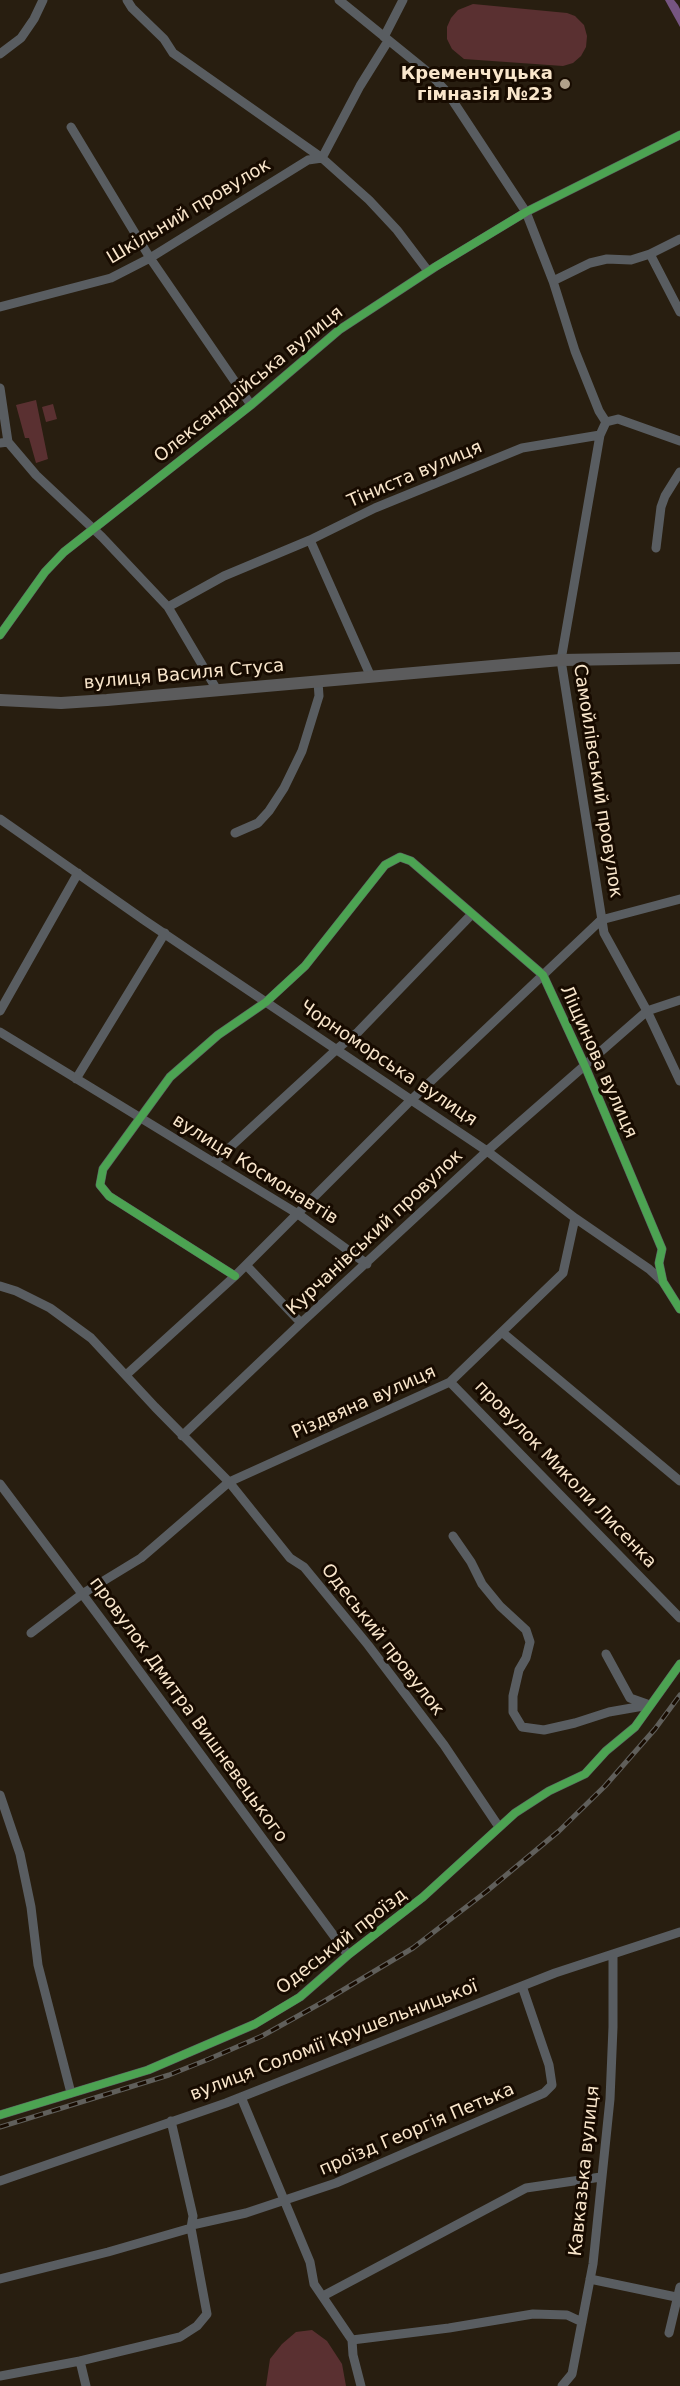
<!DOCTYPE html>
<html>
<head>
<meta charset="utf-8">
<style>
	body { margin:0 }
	canvas { display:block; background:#281e10 }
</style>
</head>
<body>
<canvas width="680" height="2386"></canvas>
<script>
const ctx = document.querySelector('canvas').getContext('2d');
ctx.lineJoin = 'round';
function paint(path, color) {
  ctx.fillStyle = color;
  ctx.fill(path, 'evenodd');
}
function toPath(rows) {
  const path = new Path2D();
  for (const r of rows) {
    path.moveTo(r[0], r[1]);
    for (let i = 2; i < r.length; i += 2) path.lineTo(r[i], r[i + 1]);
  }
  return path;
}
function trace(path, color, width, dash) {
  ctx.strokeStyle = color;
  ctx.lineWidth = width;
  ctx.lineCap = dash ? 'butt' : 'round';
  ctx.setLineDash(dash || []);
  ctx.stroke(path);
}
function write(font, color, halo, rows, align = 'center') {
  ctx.font = font + ' "DejaVu Sans",sans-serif';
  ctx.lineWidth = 6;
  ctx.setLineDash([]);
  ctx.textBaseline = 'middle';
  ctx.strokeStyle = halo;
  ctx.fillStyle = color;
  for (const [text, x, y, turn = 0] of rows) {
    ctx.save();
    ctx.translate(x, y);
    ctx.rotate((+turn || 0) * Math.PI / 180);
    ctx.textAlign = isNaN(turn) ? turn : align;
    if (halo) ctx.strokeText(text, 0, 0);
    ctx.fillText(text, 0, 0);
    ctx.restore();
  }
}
paint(toPath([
	[473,4,567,13,575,16,584,25,587,36,586,47,581,56,573,63,563,66,464,59,452,49,447,39,447,27,451,18,458,10],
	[36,400,48,459,36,463,29,438,25,438,16,405],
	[53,404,57,419,46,422,42,407],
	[312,2330,327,2341,342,2364,346,2386,266,2386,270,2359,282,2344,296,2332]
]), '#5a3031');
paint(toPath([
	[665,0,674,0,678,5,680,9,680,27]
]), '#765581');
trace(toPath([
	[127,0,132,8,164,39,173,53,322,158,369,200,397,230,428,271],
	[339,0,429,73,447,92,526,212,553,281,575,351,599,411,606,422],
	[384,37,403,0],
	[0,54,21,38,34,19,43,0],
	[71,127,150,258,251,405],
	[650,254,680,239],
	[553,281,590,263,607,259,631,260,650,254,680,312],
	[0,307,111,278,150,258,308,160,322,158,360,86,388,41],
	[0,388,8,442],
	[600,435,561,660,604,933,647,1011,680,1081],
	[0,443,8,442,36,475,102,537,168,607,217,690],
	[310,540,371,677],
	[656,548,661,507,665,496,680,472],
	[168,607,224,576,310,540,375,508,522,448,600,435,606,422,618,419,680,441],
	[0,635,45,572,64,552,251,405,339,330,435,267,526,212,680,135],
	[0,819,144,920,487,1151,575,1218,649,1269,663,1282],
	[235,833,258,823,269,811,284,788,302,751,319,696,318,682],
	[0,1011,78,873],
	[0,1032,298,1214,367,1264],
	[76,1079,165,933],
	[214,1162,337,1049,358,1032,472,914],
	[246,1265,301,1323],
	[235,1276,109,1196,100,1185,103,1169,170,1077,218,1035,266,1002,305,966,385,865,400,857,411,861,543,975,585,1066,662,1249,659,1263,663,1282,680,1309],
	[0,1286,16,1291,50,1308,91,1338,155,1407,229,1482,290,1558,304,1567,368,1645,444,1745,499,1827],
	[503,1333,680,1481],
	[126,1375,235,1276,410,1101,601,920,680,899],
	[450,1382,680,1618],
	[182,1436,301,1323,487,1151,647,1011,680,1000],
	[0,1484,104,1623,348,1955],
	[453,1536,471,1562,482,1584,500,1606,526,1630,530,1642,526,1658,519,1670,513,1696,513,1712,522,1727,544,1730,575,1723,609,1712,649,1705],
	[31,1633,82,1594,141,1558,229,1482,450,1382,563,1273,575,1218],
	[606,1654,630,1698,647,1704],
	[0,1795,20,1854,31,1907,38,1965,71,2093],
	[241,2097,310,2262,314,2284,352,2340,353,2355,361,2386],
	[0,2115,148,2070,255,2024,300,1997,348,1955,423,1897,515,1813,549,1791,585,1774,606,1751,635,1727,680,1664],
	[0,2181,226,2103,555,1973,680,1932],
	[192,2225,246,2213,336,2183,544,2093,552,2085,549,2065,522,1986],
	[0,2279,108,2252,191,2228,193,2216,171,2121],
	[590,2279,676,2297],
	[323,2296,526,2188,601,2177],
	[669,2333,680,2287],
	[352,2340,449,2328,533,2314,567,2315,582,2322],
	[80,2361,86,2386],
	[0,2376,80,2361,180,2337,197,2326,207,2314,191,2228],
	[562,2386,572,2374,593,2264,610,2099,613,2027,613,1954]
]), '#595d61', 9);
trace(toPath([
	[0,700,61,703,107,700,561,660,680,658]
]), '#5b5b5c', 12);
const rail = toPath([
	[0,2127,169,2075,209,2059,262,2036,323,2002,413,1948,487,1891,559,1831,605,1786,655,1729,680,1695]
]);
trace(rail, '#605f5b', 5);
trace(rail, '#170b00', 3, [9]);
trace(toPath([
	[0,635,45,572,64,552,251,405,339,330,435,267,526,212,680,135],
	[235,1276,109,1196,100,1185,103,1169,170,1077,218,1035,266,1002,305,966,385,865,400,857,411,861,543,975,585,1066,662,1249,659,1263,663,1282,680,1309],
	[0,2115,148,2070,255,2024,300,1997,348,1955,423,1897,515,1813,549,1791,585,1774,606,1751,635,1727,680,1664]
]), '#4ca352', 8);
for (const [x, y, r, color] of [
	[565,84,6,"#b0a08a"]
]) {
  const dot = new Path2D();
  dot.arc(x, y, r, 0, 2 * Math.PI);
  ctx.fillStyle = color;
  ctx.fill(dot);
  trace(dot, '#170b00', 2);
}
write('bold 18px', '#f9e6cb', '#170b00', [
	["Кременчуцька",553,74],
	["гімназія №23",553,95]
], 'right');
write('18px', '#f9e6cb', '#170b00', [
	["Шкільний провулок",189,212,-31],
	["Олександрійська вулиця",249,385,-39],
	["Тіниста вулиця",415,475,-23],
	["вулиця Василя Стуса",184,675,-5],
	["Самойлівський провулок",597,781,81],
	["Ліщинова вулиця",598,1062,66],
	["Чорноморська вулиця",388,1064,34],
	["вулиця Космонавтів",255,1170,32],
	["Курчанівський провулок",375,1233,-43],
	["Різдвяна вулиця",364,1403,-24],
	["провулок Миколи Лисенка",565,1475,46],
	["Одеський провулок",382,1640,52],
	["провулок Дмитра Вишневецького",188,1710,54],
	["Одеський проїзд",342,1942,-38],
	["вулиця Соломії Крушельницької",334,2041,-21],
	["проїзд Георгія Петька",417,2130,-23],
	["Кавказька вулиця",585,2171,-84]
]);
</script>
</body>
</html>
